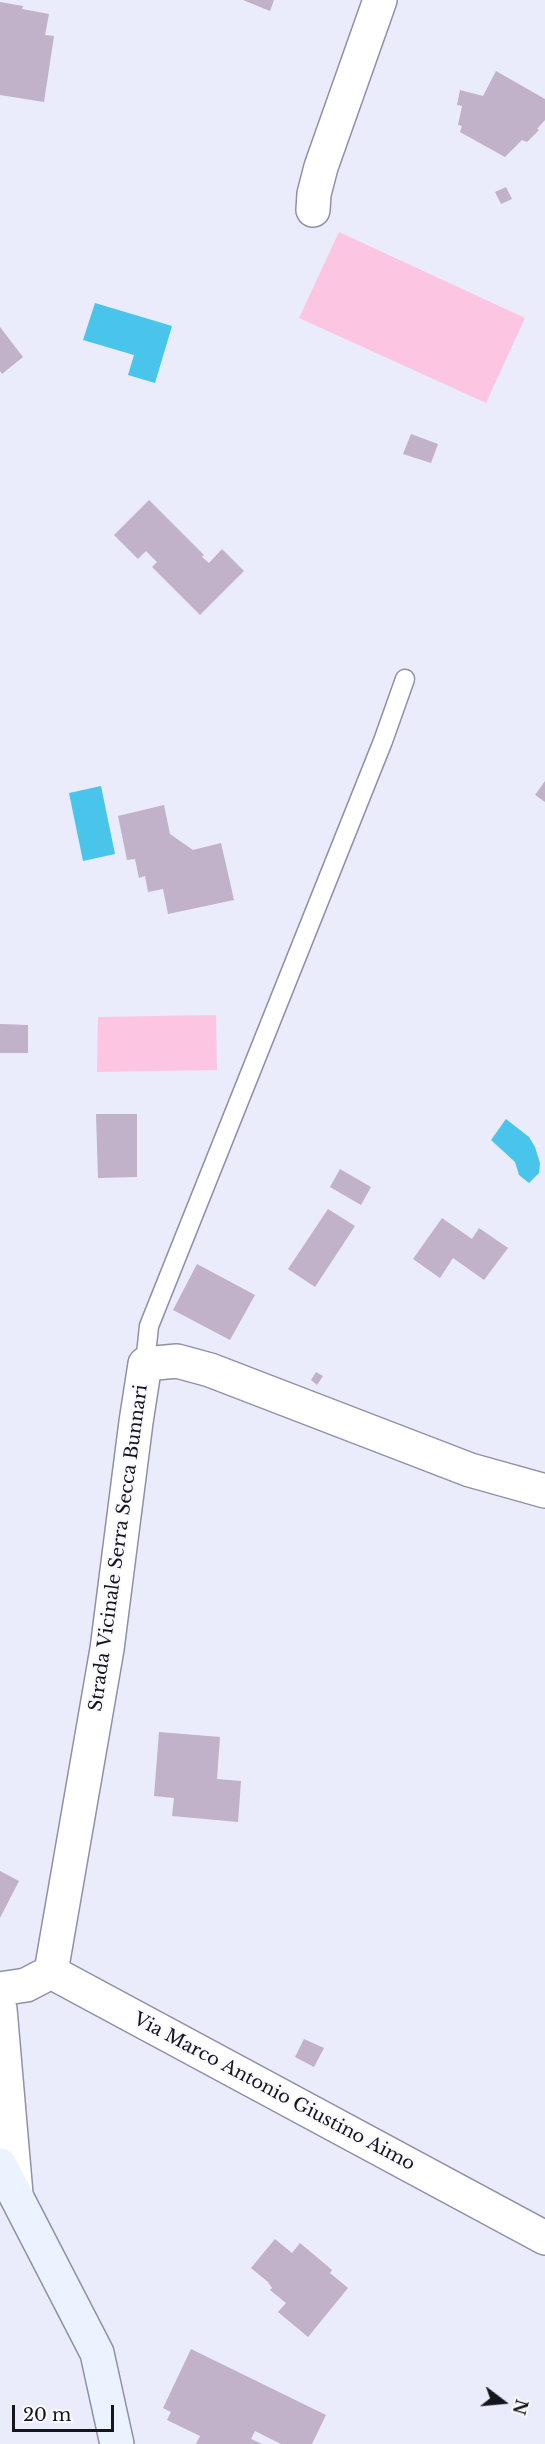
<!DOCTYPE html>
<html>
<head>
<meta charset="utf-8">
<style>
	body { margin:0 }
	#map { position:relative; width:545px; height:2444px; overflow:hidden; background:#eaebfb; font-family:"Libre Baskerville",serif }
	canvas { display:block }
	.north { position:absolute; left:473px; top:2372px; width:60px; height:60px; -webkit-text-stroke:4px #f9f9fe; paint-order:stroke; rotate:106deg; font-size:16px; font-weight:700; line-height:24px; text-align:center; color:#15151e }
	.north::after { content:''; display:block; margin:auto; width:21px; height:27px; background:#15151e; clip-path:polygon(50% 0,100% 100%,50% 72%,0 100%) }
	.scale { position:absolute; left:12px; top:2405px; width:102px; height:27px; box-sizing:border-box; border:3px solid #15151e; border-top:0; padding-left:8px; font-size:18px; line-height:21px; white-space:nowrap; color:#15151e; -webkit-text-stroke:4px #f9f9fe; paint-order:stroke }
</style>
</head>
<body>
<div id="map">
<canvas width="545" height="2444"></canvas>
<div class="north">N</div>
<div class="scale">20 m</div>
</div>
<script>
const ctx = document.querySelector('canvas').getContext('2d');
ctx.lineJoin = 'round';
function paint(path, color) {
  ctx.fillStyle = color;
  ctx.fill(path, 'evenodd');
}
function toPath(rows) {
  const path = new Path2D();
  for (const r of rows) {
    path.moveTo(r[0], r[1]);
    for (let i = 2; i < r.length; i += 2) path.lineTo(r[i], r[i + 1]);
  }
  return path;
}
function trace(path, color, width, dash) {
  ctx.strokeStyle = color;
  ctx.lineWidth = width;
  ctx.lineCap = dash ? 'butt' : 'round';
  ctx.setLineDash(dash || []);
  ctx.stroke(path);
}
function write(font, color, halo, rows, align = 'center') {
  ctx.font = font + ' "Libre Baskerville",serif';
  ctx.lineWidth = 4.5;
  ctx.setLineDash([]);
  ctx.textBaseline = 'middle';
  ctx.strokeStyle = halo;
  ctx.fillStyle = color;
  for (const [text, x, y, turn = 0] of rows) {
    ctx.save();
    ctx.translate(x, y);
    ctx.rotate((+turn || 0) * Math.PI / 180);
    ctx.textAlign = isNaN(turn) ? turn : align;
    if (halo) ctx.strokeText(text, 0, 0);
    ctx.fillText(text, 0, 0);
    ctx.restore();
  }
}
paint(toPath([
	[339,232,525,318,486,403,299,318],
	[216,1015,217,1070,97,1072,98,1017]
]), '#fcc6e3');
paint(toPath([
	[95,303,172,326,155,383,128,375,134,355,83,340],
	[101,786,115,854,83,861,69,793],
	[506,1119,529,1137,535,1147,540,1163,539,1173,529,1183,519,1175,515,1162,491,1140]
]), '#49c5eb');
paint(toPath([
	[243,0,274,0,270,11],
	[0,2,23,6,22,9,49,14,45,35,54,36,44,102,0,95],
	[496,71,545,99,545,120,537,129,539,130,527,142,522,140,505,157,460,132,462,126,458,125,462,106,457,105,460,90,483,96],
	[506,187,512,199,501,204,495,192],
	[0,327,23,357,2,374,0,371],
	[411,434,438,444,431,463,403,454],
	[149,500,204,555,202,557,209,563,222,549,244,571,200,615,152,567,157,562,146,551,138,559,114,535],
	[545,781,545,802,535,795],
	[164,805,170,834,193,850,221,843,234,900,168,914,163,889,148,892,145,876,139,878,135,859,127,860,118,816],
	[0,1024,28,1025,28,1053,0,1053],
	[96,1114,137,1114,137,1177,98,1178],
	[340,1169,371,1187,361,1205,330,1187],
	[328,1209,355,1226,315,1287,288,1269],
	[442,1218,472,1239,479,1228,508,1248,484,1280,453,1258,440,1278,413,1259],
	[197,1264,255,1295,230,1340,173,1310],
	[316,1372,323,1376,317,1385,311,1380],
	[159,1732,220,1737,217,1779,241,1781,238,1822,172,1816,174,1798,154,1796],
	[0,1871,19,1881,0,1918],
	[304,2039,324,2048,314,2067,295,2057],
	[275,2239,292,2253,300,2243,332,2270,330,2273,348,2288,308,2337,278,2312,286,2303,270,2290,272,2288,268,2282,251,2268],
	[191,2349,326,2415,312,2444,281,2444,255,2431,251,2439,262,2444,196,2444,200,2436,167,2420,171,2412,163,2408]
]), '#c1b1c9');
const lane = toPath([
	[145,1364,149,1326,383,741,405,679]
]);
const street = toPath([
	[313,210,314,194,321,167,380,0],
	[51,1972,107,1649,136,1422,145,1364,177,1361,210,1370,470,1470,545,1491],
	[0,1989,26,1985,51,1972,545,2238],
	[0,2009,16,2194]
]);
const secondary = toPath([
	[0,2165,97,2353,117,2444]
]);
trace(lane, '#8f90a9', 21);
trace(street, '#8f90a9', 36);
trace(secondary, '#8f90a9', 36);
trace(lane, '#fff', 18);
trace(street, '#fff', 33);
trace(secondary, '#eaf3ff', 33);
write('18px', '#15151e', '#f9f9fe', [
	["Strada Vicinale Serra Secca Bunnari",119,1548,-82],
	["Via Marco Antonio Giustino Aimo",274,2092,28]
]);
</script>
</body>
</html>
